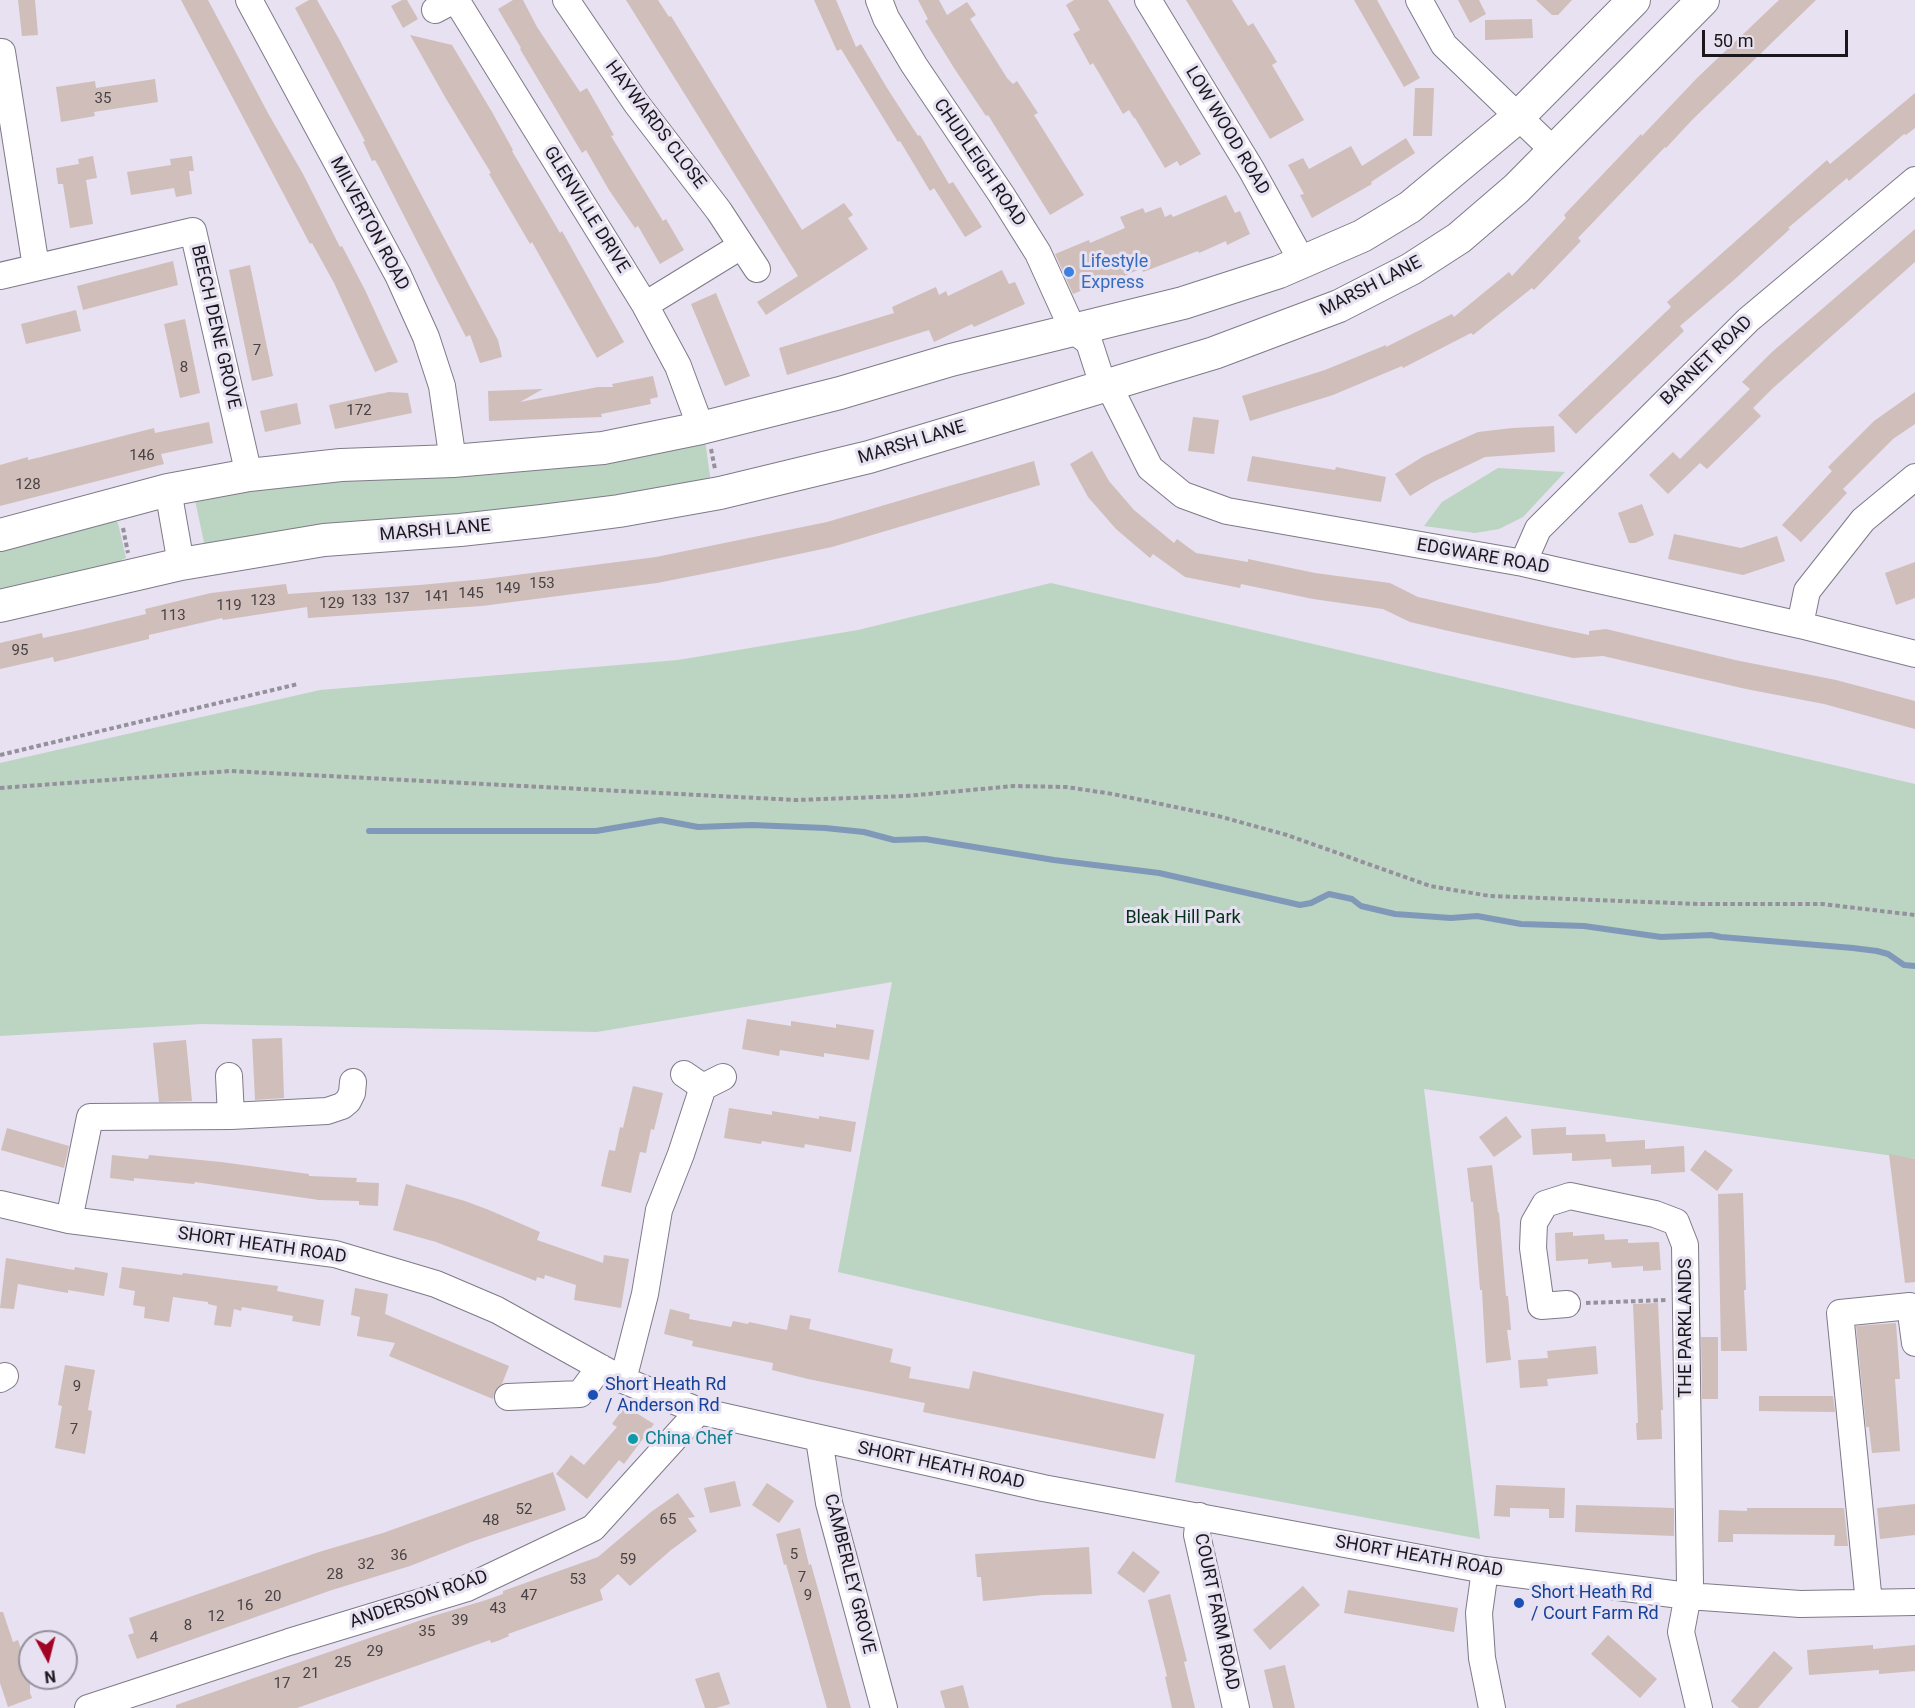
<!DOCTYPE html>
<html>
<head>
<meta charset="utf-8">
<style>
	body { margin:0 }
	#map { position:relative; width:1915px; height:1708px; overflow:hidden; background:#e7e1f1; font-family:Roboto,sans-serif }
	canvas { display:block }
	.north { position:absolute; left:18px; top:1630px; width:60px; height:60px; box-sizing:border-box; background:#e7e1f1; border:2px solid #95919c; border-radius:50%; rotate:173deg; font-size:16px; font-weight:700; line-height:24px; text-align:center; color:#1a181d }
	.north::after { content:''; display:block; margin:auto; width:21px; height:27px; background:#a20224; clip-path:polygon(50% 0,100% 100%,50% 72%,0 100%) }
	.scale { position:absolute; left:1702px; top:30px; width:146px; height:27px; box-sizing:border-box; border:3px solid #1a181d; border-top:0; padding-left:8px; font-size:18px; line-height:21px; white-space:nowrap; color:#1a181d; -webkit-text-stroke:4px #e7e1f1; paint-order:stroke }
</style>
</head>
<body>
<div id="map">
<canvas width="1915" height="1708"></canvas>
<div class="north">N</div>
<div class="scale">50 m</div>
</div>
<script>
const ctx = document.querySelector('canvas').getContext('2d');
ctx.lineJoin = 'round';
function paint(path, color) {
  ctx.fillStyle = color;
  ctx.fill(path, 'evenodd');
}
function toPath(rows) {
  const path = new Path2D();
  for (const r of rows) {
    path.moveTo(r[0], r[1]);
    for (let i = 2; i < r.length; i += 2) path.lineTo(r[i], r[i + 1]);
  }
  return path;
}
function trace(path, color, width, dash) {
  ctx.strokeStyle = color;
  ctx.lineWidth = width;
  ctx.lineCap = dash ? 'butt' : 'round';
  ctx.setLineDash(dash || []);
  ctx.stroke(path);
}
function write(font, color, halo, rows, align = 'center') {
  ctx.font = font + ' Roboto,sans-serif';
  ctx.lineWidth = 6;
  ctx.setLineDash([]);
  ctx.textBaseline = 'middle';
  ctx.strokeStyle = halo;
  ctx.fillStyle = color;
  for (const [text, x, y, turn = 0] of rows) {
    ctx.save();
    ctx.translate(x, y);
    ctx.rotate((+turn || 0) * Math.PI / 180);
    ctx.textAlign = isNaN(turn) ? turn : align;
    if (halo) ctx.strokeText(text, 0, 0);
    ctx.fillText(text, 0, 0);
    ctx.restore();
  }
}
paint(toPath([
	[705,440,711,483,709,486,205,547,195,500,196,495],
	[1498,468,1565,472,1523,517,1499,529,1475,533,1424,526,1442,502],
	[112,518,118,523,126,558,121,560,122,564,0,598,0,547],
	[1051,583,1915,784,1915,1159,1424,1089,1480,1539,1175,1482,1195,1355,838,1272,892,982,597,1032,202,1024,0,1036,0,763,320,690,678,660,858,630]
]), '#bcd4c2');
trace(toPath([
	[369,831,596,831,661,820,698,827,752,825,825,828,864,832,894,840,925,839,1054,860,1159,873,1300,905,1311,903,1329,894,1352,899,1361,906,1395,914,1451,918,1477,916,1521,924,1584,926,1661,937,1711,935,1721,937,1853,948,1877,951,1888,954,1904,965,1915,966]
]), '#8099b9', 6);
paint(toPath([
	[18,0,35,0,38,35,22,36],
	[181,0,208,0,269,115,303,174,340,247,342,246,365,290,398,362,375,372,334,283,312,243,310,244],
	[309,0,317,0,339,39,498,340,502,357,480,363,470,335,466,337,379,167,375,160,372,161,363,142,365,141,295,8],
	[402,0,407,0,418,19,403,28,391,6],
	[513,0,523,0,537,27,580,92,587,88,614,135,611,136,636,177,663,221,666,219,684,250,660,264,638,226,635,228,609,190,586,150,582,153,520,49,521,48,498,9],
	[626,0,658,0,669,17,671,16,802,230,844,203,853,215,848,218,868,249,766,315,757,302,798,276],
	[814,0,836,0,856,47,861,44,887,88,918,136,920,135,949,184,953,182,982,227,965,237,934,188,930,191,900,141,898,142,841,49,837,51],
	[918,0,939,0,947,15,967,2,976,15,970,19,980,35,1007,78,1013,84,1017,81,1038,113,1034,115,1084,195,1050,215,988,115,986,116,954,68,925,21,928,19],
	[1074,0,1108,0,1201,154,1180,166,1177,161,1165,168,1135,118,1134,118,1129,110,1123,114,1093,63,1090,65,1073,34,1080,30,1066,5],
	[1186,0,1232,0,1248,26,1253,23,1277,62,1272,65,1304,120,1270,139],
	[1354,0,1377,0,1420,78,1404,87],
	[1458,0,1479,0,1486,14,1470,23],
	[1536,0,1572,0,1558,15,1552,15],
	[1779,0,1816,0,1693,119,1666,148,1665,147,1578,238,1581,241,1534,290,1532,288,1473,335,1471,333,1403,368,1402,366,1333,395,1250,421,1242,396,1325,370,1386,345,1386,347,1452,314,1454,317,1509,272,1512,276,1566,218,1564,215,1641,134,1642,136,1697,78],
	[1532,19,1533,38,1485,40,1485,20],
	[410,35,452,45,492,112,513,150,512,151,560,233,562,231,624,342,597,358,532,242,530,244,489,174,491,173,445,97],
	[155,79,158,102,94,112,95,116,61,122,56,87,95,81,96,88],
	[1415,88,1434,88,1432,136,1413,136],
	[1915,93,1915,128,1906,135,1904,134,1849,181,1847,178,1788,228,1790,229,1735,279,1680,326,1684,331,1576,434,1558,415,1671,307,1667,302,1827,160,1830,164],
	[1406,138,1415,153,1371,182,1372,184,1312,218,1300,195,1304,194,1288,165,1303,158,1309,169,1351,146,1362,166],
	[93,156,97,178,86,180,93,224,70,228,63,184,58,184,56,168,79,164,78,159],
	[192,156,194,171,189,171,192,194,176,197,174,188,131,195,127,172,171,165,170,159],
	[1226,195,1235,213,1240,211,1250,234,1227,245,1226,241,1199,253,1198,251,1143,272,1142,268,1115,280,1114,277,1073,294,1055,254,1089,240,1090,243,1125,228,1120,217,1143,208,1145,213,1161,207,1165,217,1171,214,1173,217],
	[1915,229,1915,262,1772,389,1753,408,1761,416,1707,469,1700,463,1668,494,1649,475,1673,452,1680,459,1750,389,1742,382,1772,352],
	[173,261,178,285,83,310,77,286],
	[250,265,273,376,252,381,229,270],
	[1002,270,1009,284,1015,282,1025,304,974,327,972,324,934,342,929,330,787,375,779,348,894,313,892,307,936,287,939,295,946,291,948,296],
	[716,293,750,376,725,386,691,304],
	[76,310,81,331,26,344,21,324],
	[185,319,200,393,180,398,164,324],
	[653,376,658,397,650,399,651,404,601,414,602,417,489,421,488,391,543,389,520,402,598,387,613,387,612,384],
	[389,392,408,393,412,413,335,429,329,405],
	[1915,392,1915,424,1893,439,1843,489,1847,493,1801,542,1782,525,1832,471,1828,467,1874,421],
	[297,403,301,424,265,432,260,411],
	[1193,417,1219,420,1214,454,1188,451],
	[209,422,213,443,161,454,164,464,0,506,0,465,28,457,28,460,41,457,154,428,155,433],
	[1554,426,1555,452,1485,457,1433,482,1410,496,1395,474,1424,456,1478,432,1512,428],
	[1092,451,1109,481,1134,510,1174,543,1177,539,1196,553,1248,562,1248,559,1315,573,1390,583,1418,597,1551,627,1589,635,1589,631,1606,629,1735,660,1836,680,1915,701,1915,729,1824,704,1746,689,1603,656,1573,658,1453,632,1410,622,1383,609,1313,599,1241,584,1240,588,1185,577,1153,554,1150,558,1116,529,1088,497,1070,464],
	[1252,456,1335,470,1336,467,1386,477,1381,502,1247,481],
	[1034,461,1040,485,832,547,728,569,657,583,482,606,308,618,307,607,223,620,222,618,149,635,149,639,54,662,53,657,0,669,0,643,42,633,43,638,80,630,146,614,145,609,211,593,286,584,288,594,420,585,485,579,656,557,827,522],
	[1642,504,1654,535,1635,543,1629,543,1618,513],
	[1674,534,1741,548,1777,536,1785,561,1743,575,1668,559],
	[1915,562,1915,598,1896,605,1885,573],
	[747,1019,791,1026,791,1021,836,1028,836,1024,874,1030,869,1060,824,1053,824,1057,780,1050,779,1056,742,1049],
	[282,1038,284,1098,255,1100,252,1039],
	[186,1040,192,1101,159,1102,153,1043],
	[633,1086,663,1093,654,1130,651,1129,646,1153,640,1152,631,1193,601,1186,609,1150,615,1151,620,1127,623,1128],
	[729,1108,772,1115,772,1111,819,1119,819,1116,856,1122,851,1152,805,1144,804,1148,762,1141,761,1144,724,1138],
	[1506,1116,1522,1137,1494,1157,1479,1137],
	[1566,1127,1566,1135,1605,1134,1606,1142,1645,1140,1645,1149,1684,1146,1685,1172,1651,1174,1651,1165,1612,1167,1611,1159,1572,1161,1572,1153,1533,1155,1531,1129],
	[7,1128,69,1146,64,1168,1,1150],
	[1705,1150,1733,1170,1717,1191,1690,1170],
	[1889,1154,1915,1159,1915,1282,1905,1283],
	[112,1155,148,1159,149,1155,221,1162,309,1174,309,1176,357,1178,356,1182,379,1183,378,1206,359,1205,359,1201,319,1200,195,1182,194,1184,134,1178,134,1181,110,1178],
	[1492,1165,1498,1213,1499,1212,1506,1296,1508,1296,1511,1330,1507,1330,1511,1360,1486,1363,1482,1290,1480,1290,1473,1202,1471,1202,1467,1168],
	[406,1184,465,1201,489,1210,540,1232,537,1240,603,1263,604,1255,629,1259,621,1308,574,1300,576,1285,545,1275,544,1279,537,1277,536,1281,436,1242,393,1230],
	[1743,1193,1746,1290,1744,1290,1747,1351,1721,1351,1718,1194],
	[1573,1232,1573,1236,1604,1234,1605,1240,1628,1239,1628,1243,1659,1242,1661,1270,1643,1271,1643,1266,1612,1268,1611,1262,1588,1264,1588,1259,1556,1261,1555,1233],
	[6,1258,74,1270,75,1267,108,1273,104,1296,68,1290,68,1293,18,1284,14,1309,0,1308],
	[122,1267,182,1275,183,1273,278,1286,277,1291,324,1300,320,1326,292,1321,293,1316,242,1307,241,1311,234,1309,231,1327,214,1325,217,1306,208,1304,208,1302,173,1297,169,1322,144,1318,145,1307,133,1305,135,1291,119,1288],
	[355,1288,388,1294,385,1314,509,1366,502,1384,495,1391,493,1399,389,1356,395,1343,357,1336,360,1317,351,1315],
	[1658,1303,1663,1410,1661,1410,1662,1439,1637,1440,1636,1423,1638,1423,1633,1304],
	[670,1309,690,1314,689,1319,731,1327,733,1321,748,1324,749,1322,787,1330,790,1315,800,1317,811,1319,809,1329,893,1349,890,1362,911,1367,909,1378,969,1389,973,1371,1164,1414,1155,1459,923,1412,925,1403,808,1379,772,1370,773,1363,692,1346,693,1341,664,1334],
	[1896,1323,1900,1379,1895,1379,1900,1451,1872,1453,1869,1427,1866,1427,1856,1326],
	[1701,1337,1718,1337,1718,1399,1702,1399],
	[1596,1346,1598,1374,1547,1379,1548,1386,1520,1388,1518,1360,1548,1358,1547,1351],
	[65,1365,95,1370,88,1410,92,1411,85,1454,55,1448,62,1406,58,1405],
	[1759,1396,1833,1396,1835,1412,1759,1411],
	[625,1406,654,1424,624,1464,619,1460,587,1499,556,1474,571,1455,584,1465,617,1427,612,1424],
	[553,1472,566,1510,471,1542,410,1566,332,1590,137,1659,128,1635,134,1633,129,1618,319,1552,383,1533],
	[735,1481,741,1506,710,1513,704,1488],
	[767,1483,794,1501,779,1523,752,1505],
	[1496,1485,1565,1488,1564,1518,1549,1518,1549,1509,1510,1508,1510,1517,1494,1516],
	[678,1493,695,1517,688,1518,697,1531,671,1550,630,1586,618,1574,600,1590,603,1600,508,1634,509,1636,500,1640,491,1643,490,1640,297,1708,176,1708,176,1705,430,1617,486,1600,503,1594,503,1591,598,1557,651,1512],
	[1915,1504,1915,1535,1880,1539,1877,1508],
	[1576,1505,1674,1508,1674,1536,1575,1532],
	[1747,1508,1844,1508,1848,1546,1834,1546,1835,1535,1733,1534,1733,1542,1718,1542,1719,1510,1747,1511],
	[800,1528,809,1565,811,1564,851,1708,827,1708,786,1564,784,1565,776,1534],
	[1089,1547,1092,1594,1043,1595,983,1601,981,1577,977,1577,975,1554],
	[1133,1551,1160,1572,1144,1593,1117,1573],
	[1303,1586,1320,1605,1270,1650,1253,1630],
	[1348,1590,1458,1608,1454,1632,1344,1613],
	[1170,1594,1187,1661,1184,1662,1195,1708,1172,1708,1165,1677,1167,1676,1148,1600],
	[0,1612,3,1612,13,1642,18,1640,30,1676,30,1693,32,1698,8,1707,0,1683],
	[1608,1635,1657,1679,1640,1698,1591,1654],
	[1873,1645,1873,1649,1915,1645,1915,1671,1879,1674,1879,1670,1809,1675,1807,1650],
	[1774,1651,1793,1668,1758,1708,1739,1708,1731,1701],
	[1285,1665,1295,1708,1273,1708,1264,1670],
	[719,1672,730,1704,716,1708,705,1708,695,1679],
	[963,1685,969,1708,945,1708,940,1691]
]), '#d0beba');
const minor = toPath([
	[249,0,398,275,426,337,442,386,453,461],
	[456,0,645,305,678,366,701,428],
	[566,0,636,103,719,211,757,269],
	[879,0,886,18,914,65,1001,194,1038,253,1073,330,1089,342,1100,376,1108,384,1150,468,1183,495,1227,511,1523,563,1800,625,1915,654],
	[1148,0,1251,169,1303,263],
	[1419,0,1444,45,1554,151],
	[435,10,454,0],
	[0,52,2,52,36,267],
	[0,276,193,231,249,475],
	[645,305,741,246],
	[168,490,181,564],
	[1523,563,1538,529,1748,320,1915,180],
	[1800,625,1807,591,1863,520,1915,477],
	[684,1074,703,1087],
	[229,1076,231,1116],
	[0,1204,69,1220,335,1254,436,1284,497,1310,623,1380,699,1411,1043,1488,1485,1570,1688,1596,1800,1604,1915,1602],
	[69,1220,90,1117,231,1116,327,1111,342,1106,348,1101,352,1093,353,1082],
	[1567,1304,1541,1306,1533,1248,1534,1223,1545,1204,1570,1196,1655,1214,1676,1222,1685,1245,1690,1584,1681,1632,1699,1708],
	[0,1379,5,1376],
	[623,1380,645,1294,659,1210,681,1154,703,1087,723,1077],
	[508,1397,580,1394,600,1367],
	[819,1439,829,1503,884,1708],
	[1199,1516,1197,1535,1236,1708],
	[1485,1570,1479,1613,1482,1658,1492,1708],
	[1869,1603,1840,1313,1910,1306,1915,1343],
	[88,1708,289,1642,467,1588,593,1528,699,1411]
]);
const major = toPath([
	[0,535,168,490,249,475,341,465,453,461,603,448,701,428,840,393,951,360,1183,303,1279,272,1362,236,1410,207,1518,117,1634,0],
	[0,606,181,564,324,540,460,530,542,521,619,511,720,493,869,457,1214,353,1339,306,1411,269,1459,238,1516,189,1703,0]
]);
trace(minor, '#7f7a88', 28);
trace(major, '#7f7a88', 34);
trace(toPath([
	[711,449,715,469],
	[123,528,128,553],
	[0,755,298,684],
	[0,788,230,771,796,800,906,796,1014,786,1066,787,1113,794,1218,816,1287,835,1430,886,1490,896,1699,904,1822,904,1915,915],
	[1586,1303,1666,1300]
]), '#95919c', 4, [4.5, 3]);
trace(minor, '#fff', 26);
trace(major, '#fff', 32);
for (const [x, y, r, color] of [
	[1069,272,6,"#3f7fe0"],
	[593,1395,6,"#1a4fb4"],
	[633,1439,6,"#0f9aa8"],
	[1519,1603,6,"#1a4fb4"]
]) {
  const dot = new Path2D();
  dot.arc(x, y, r, 0, 2 * Math.PI);
  ctx.fillStyle = color;
  ctx.fill(dot);
  trace(dot, '#e7e1f1', 2);
}
write('15px', '#484244', null, [
	["35",103,99],
	["7",257,351],
	["8",184,368],
	["172",359,411],
	["146",142,456],
	["128",28,485],
	["153",542,584],
	["149",508,589],
	["145",471,594],
	["141",437,597],
	["137",397,599],
	["123",263,601],
	["133",364,601],
	["129",332,604],
	["119",229,606],
	["113",173,616],
	["95",20,651],
	["9",77,1387],
	["7",74,1430],
	["52",524,1510],
	["65",668,1520],
	["48",491,1521],
	["5",794,1555],
	["36",399,1556],
	["59",628,1560],
	["32",366,1565],
	["28",335,1575],
	["7",802,1578],
	["53",578,1580],
	["47",529,1596],
	["9",808,1596],
	["20",273,1597],
	["16",245,1606],
	["43",498,1609],
	["12",216,1617],
	["39",460,1621],
	["8",188,1626],
	["35",427,1632],
	["4",154,1638],
	["29",375,1652],
	["25",343,1663],
	["21",311,1674],
	["17",282,1684]
]);
write('18px', '#1a181d', '#e7e1f1', [
	["HAYWARDS CLOSE",655,125,53],
	["LOW WOOD ROAD",1227,131,59],
	["CHUDLEIGH ROAD",979,163,56],
	["GLENVILLE DRIVE",586,210,58],
	["MILVERTON ROAD",369,224,62],
	["MARSH LANE",1371,287,-27],
	["BEECH DENE GROVE",215,327,77],
	["BARNET ROAD",1707,361,-44],
	["MARSH LANE",912,443,-17],
	["MARSH LANE",435,531,-5],
	["EDGWARE ROAD",1483,557,10],
	["SHORT HEATH ROAD",262,1246,8],
	["THE PARKLANDS",1686,1328,-90],
	["SHORT HEATH ROAD",941,1466,12],
	["SHORT HEATH ROAD",1419,1557,10],
	["CAMBERLEY GROVE",849,1574,76],
	["ANDERSON ROAD",419,1600,-19],
	["COURT FARM ROAD",1216,1612,78]
]);
write('18px', '#366cbe', '#e7e1f1', [
	["Lifestyle",1081,262],
	["Express",1081,283]
], 'left');
write('18px', '#033218', '#e7e1f1', [
	["Bleak Hill Park",1183,918]
]);
write('18px', '#164399', '#e7e1f1', [
	["Short Heath Rd",605,1385],
	["/ Anderson Rd",605,1406],
	["Short Heath Rd",1531,1593],
	["/ Court Farm Rd",1531,1614]
], 'left');
write('18px', '#0d838f', '#e7e1f1', [
	["China Chef",645,1439]
], 'left');
</script>
</body>
</html>
